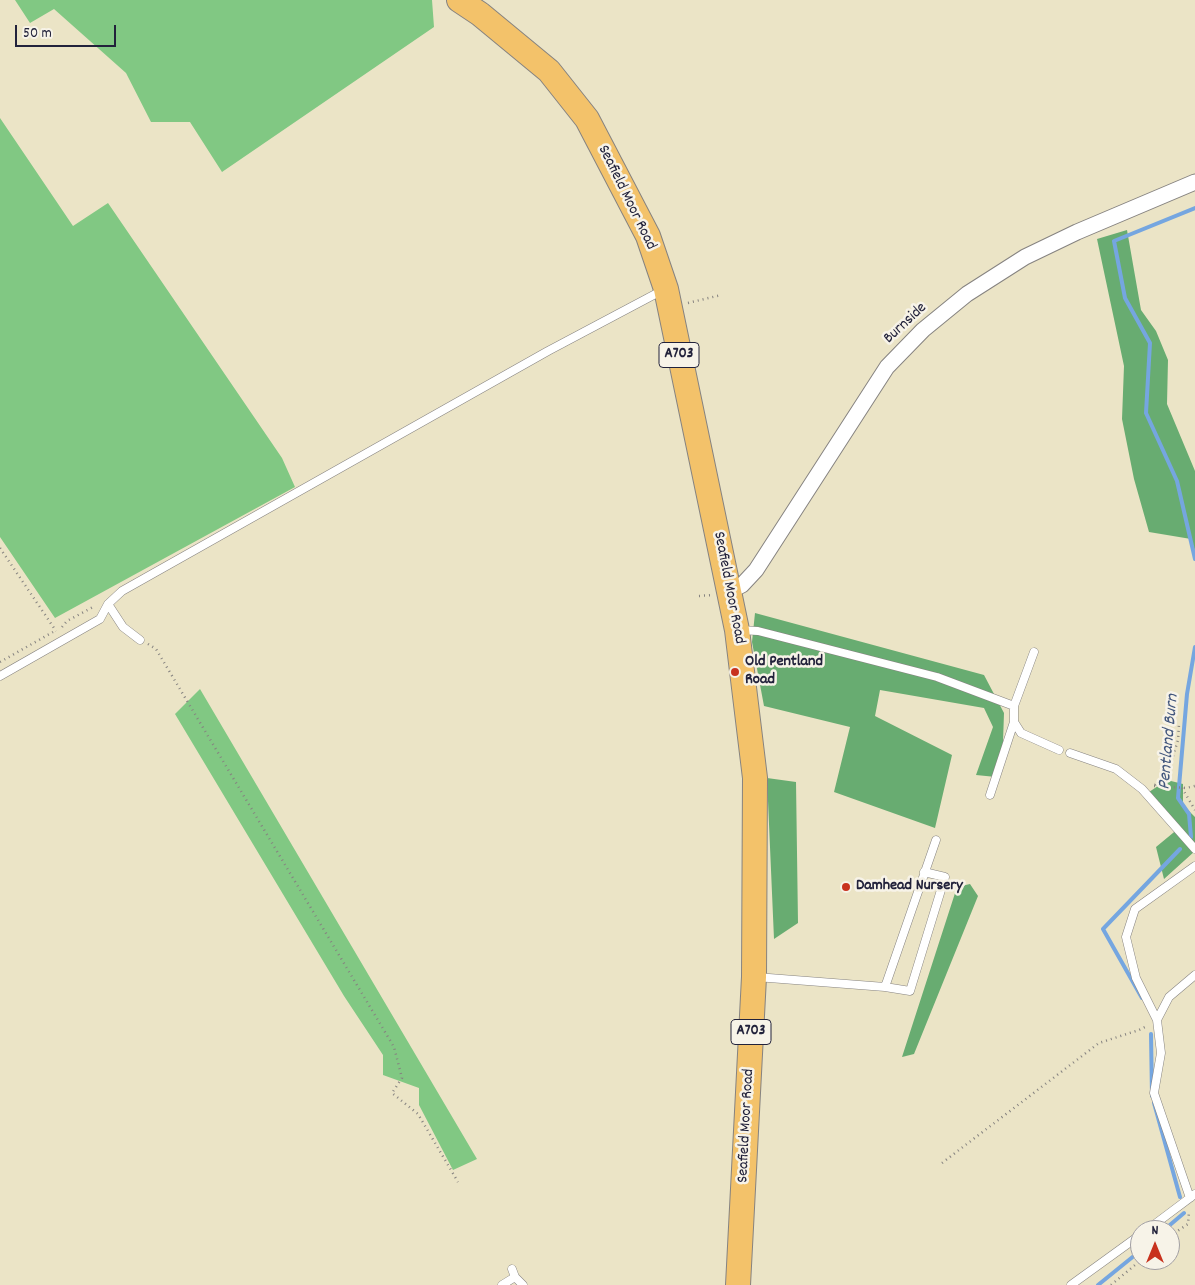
<!DOCTYPE html>
<html>
<head>
<meta charset="utf-8">
<style>
	body { margin:0 }
	#map { position:relative; width:1195px; height:1285px; overflow:hidden; background:#ebe4c6; font-family:Dekko,sans-serif }
	canvas { display:block }
	.north { position:absolute; left:1130px; top:1220px; width:50px; height:50px; box-sizing:border-box; background:#f7f3e8; border:1px solid #a29fa3; border-radius:50%; rotate:0deg; font-size:14px; font-weight:700; line-height:20px; text-align:center; color:#22223b }
	.north::after { content:''; display:block; margin:auto; width:18px; height:22px; background:#c8321e; clip-path:polygon(50% 0,100% 100%,50% 72%,0 100%) }
	.scale { position:absolute; left:15px; top:25px; width:101px; height:22px; box-sizing:border-box; border:2px solid #22223b; border-top:0; padding-left:6px; font-size:15px; line-height:18px; white-space:nowrap; color:#22223b; -webkit-text-stroke:4px #f7f3e8; paint-order:stroke }
</style>
</head>
<body>
<div id="map">
<canvas width="1195" height="1285"></canvas>
<div class="north">N</div>
<div class="scale">50 m</div>
</div>
<script>
const ctx = document.querySelector('canvas').getContext('2d');
ctx.lineJoin = 'round';
function paint(path, color) {
  ctx.fillStyle = color;
  ctx.fill(path, 'evenodd');
}
function toPath(rows) {
  const path = new Path2D();
  for (const r of rows) {
    path.moveTo(r[0], r[1]);
    for (let i = 2; i < r.length; i += 2) path.lineTo(r[i], r[i + 1]);
  }
  return path;
}
function trace(path, color, width, dash) {
  ctx.strokeStyle = color;
  ctx.lineWidth = width;
  ctx.lineCap = dash ? 'butt' : 'round';
  ctx.setLineDash(dash || []);
  ctx.stroke(path);
}
function write(font, color, halo, rows, align = 'center') {
  ctx.font = font + ' Dekko,sans-serif';
  ctx.lineWidth = 5;
  ctx.setLineDash([]);
  ctx.textBaseline = 'middle';
  ctx.strokeStyle = halo;
  ctx.fillStyle = color;
  for (const [text, x, y, turn = 0] of rows) {
    ctx.save();
    ctx.translate(x, y);
    ctx.rotate((+turn || 0) * Math.PI / 180);
    ctx.textAlign = isNaN(turn) ? turn : align;
    if (halo) ctx.strokeText(text, 0, 0);
    ctx.fillText(text, 0, 0);
    ctx.restore();
  }
}
paint(toPath([
	[15,0,432,0,434,27,222,172,190,122,151,122,126,73,54,9,30,23],
	[0,118,73,226,108,203,282,458,295,487,55,618,0,537],
	[200,689,477,1159,453,1170,419,1105,419,1088,383,1075,383,1055,344,996,175,714]
]), '#81c883');
paint(toPath([
	[1127,230,1141,310,1156,331,1168,360,1167,404,1195,471,1195,551,1191,539,1149,532,1134,479,1122,419,1124,366,1097,239],
	[755,613,984,675,1004,713,1003,742,996,777,976,775,993,727,984,708,880,690,875,716,952,755,935,828,834,792,850,727,764,706,752,642],
	[767,778,796,782,798,923,774,939],
	[1167,780,1183,784,1183,805,1195,817,1195,851,1164,879,1156,847,1179,828,1149,792],
	[970,884,978,896,914,1054,902,1057,957,887]
]), '#68ac71');
trace(toPath([
	[1195,208,1114,241,1125,298,1150,343,1146,413,1177,481,1195,559],
	[1191,837,1189,814,1178,798,1187,694,1195,647],
	[1142,998,1103,929,1180,849],
	[1151,1034,1152,1096],
	[1154,1103,1180,1197],
	[1164,1230,1184,1213],
	[1098,1285,1140,1251]
]), '#75a6e0', 4);
const service = toPath([
	[108,604,123,627,140,640],
	[739,630,758,631,937,677,1014,706,1014,722,1021,733,1059,750],
	[0,676,100,619,108,604,122,591,548,351,663,290],
	[1014,706,1034,652],
	[1070,753,1116,769,1142,789,1195,849],
	[990,795,1014,722],
	[756,977,885,987,936,840],
	[885,987,910,991,945,877,924,872],
	[1157,1020,1169,997,1195,975],
	[1190,1198,1154,1093,1161,1053,1157,1020,1136,978,1126,937,1135,909,1195,866],
	[1147,1230,1195,1194],
	[512,1269,515,1277,523,1285],
	[502,1285,515,1277],
	[1071,1285,1140,1235]
]);
const minor = toPath([
	[730,591,742,585,756,570,887,367,923,330,967,294,1025,257,1077,232,1195,182]
]);
const primary = toPath([
	[459,0,480,14,549,71,587,119,648,236,666,289,737,630,755,778,754,977,738,1285]
]);
trace(service, '#868380', 9);
trace(minor, '#868380', 17);
trace(primary, '#868380', 26);
trace(toPath([
	[688,303,721,295],
	[0,548,56,631],
	[699,596,712,595],
	[62,627,67,621,95,606],
	[148,644,156,649,394,1047,402,1078,392,1093,418,1114,458,1182],
	[0,662,53,632],
	[1155,785,1168,772,1178,740,1179,724],
	[1154,786,1186,788,1195,786],
	[1182,788,1195,810],
	[942,1163,1099,1043,1139,1030,1147,1026],
	[1170,1236,1188,1224,1189,1212],
	[1111,1285,1141,1260]
]), '#868380', 2.5, [1, 4]);
trace(service, '#fff', 8);
trace(minor, '#fff', 15);
trace(primary, '#f3c26a', 24);
for (const [x, y, r, color] of [
	[735,672,5,"#c8321e"],
	[846,887,5,"#c8321e"]
]) {
  const dot = new Path2D();
  dot.arc(x, y, r, 0, 2 * Math.PI);
  ctx.fillStyle = color;
  ctx.fill(dot);
  trace(dot, '#f7f3e8', 2);
}
for (const [x, y, w] of [
	[679,355,40],
	[751,1032,40]
]) {
  const box = new Path2D();
  box.roundRect(x - w / 2, y - 12.5, w, 25, 4);
  ctx.fillStyle = '#f7f3e8';
  ctx.fill(box);
  trace(box, '#22223b', 1);
}
write('bold 15px', '#22223b', null, [
	["A703",679,355],
	["A703",751,1032]
]);
write('16px', '#22223b', '#f7f3e8', [
	["Seafield Moor Road",626,198,64],
	["Burnside",906,324,-43],
	["Seafield Moor Road",728,588,79],
	["Seafield Moor Road",747,1126,-87]
]);
write('bold 16px', '#22223b', '#f7f3e8', [
	["Old Pentland",745,663],
	["Road",745,681],
	["Damhead Nursery",856,887]
], 'left');
write('italic 18px', '#43577d', '#f7f3e8', [
	["Pentland Burn",1170,742,-85]
]);
</script>
</body>
</html>
